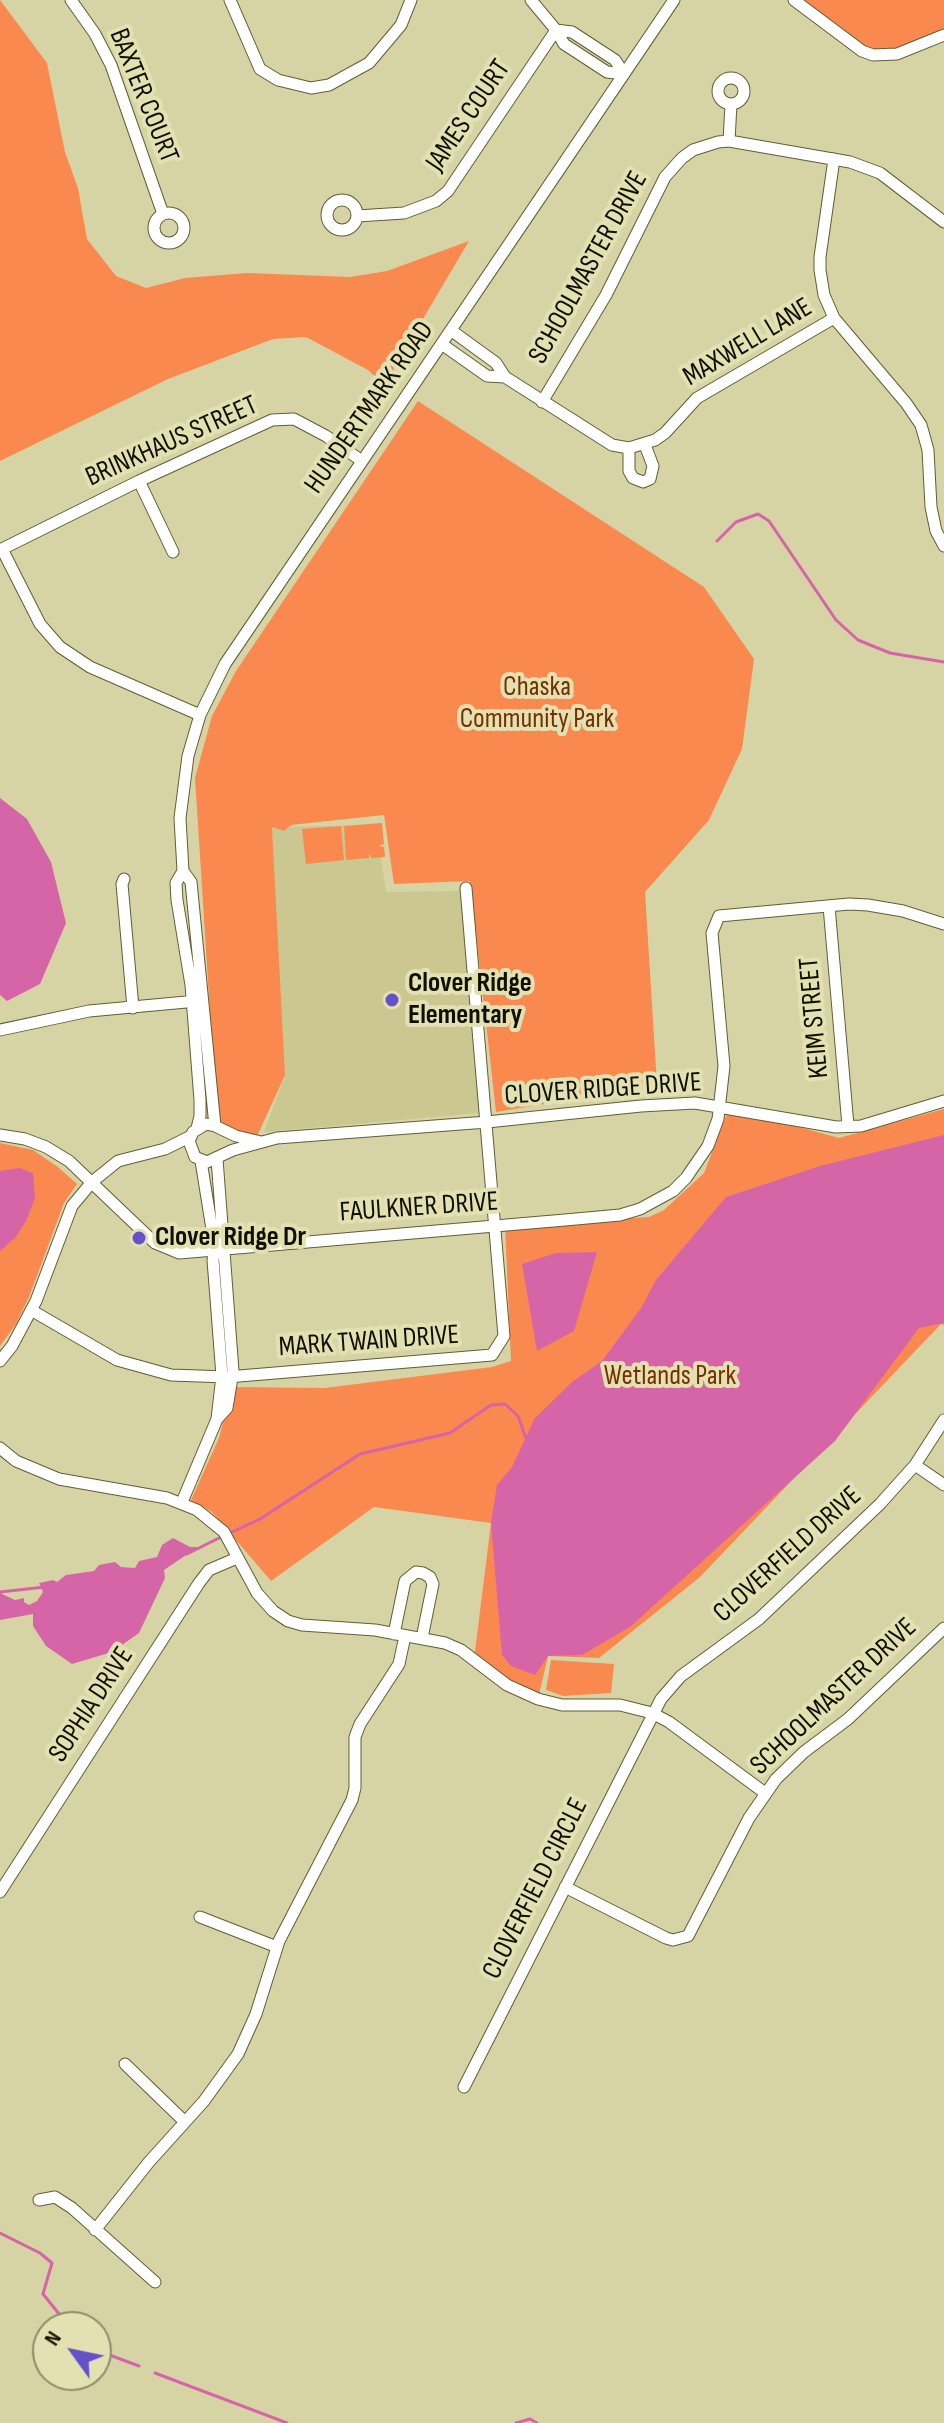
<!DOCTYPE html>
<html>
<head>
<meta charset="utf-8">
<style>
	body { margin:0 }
	#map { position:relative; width:944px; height:2423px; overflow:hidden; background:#d6d4a5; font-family:"Sofia Sans Condensed",sans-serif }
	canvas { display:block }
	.north { position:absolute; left:32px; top:2311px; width:80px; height:80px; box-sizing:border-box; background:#e3e1b2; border:2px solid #8f8d6b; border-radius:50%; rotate:303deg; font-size:22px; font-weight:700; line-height:32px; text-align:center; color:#100f01 }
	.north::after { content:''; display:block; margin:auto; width:28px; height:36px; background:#6551ca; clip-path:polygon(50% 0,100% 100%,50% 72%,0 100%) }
</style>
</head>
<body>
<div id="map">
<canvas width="944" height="2423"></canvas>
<div class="north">N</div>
</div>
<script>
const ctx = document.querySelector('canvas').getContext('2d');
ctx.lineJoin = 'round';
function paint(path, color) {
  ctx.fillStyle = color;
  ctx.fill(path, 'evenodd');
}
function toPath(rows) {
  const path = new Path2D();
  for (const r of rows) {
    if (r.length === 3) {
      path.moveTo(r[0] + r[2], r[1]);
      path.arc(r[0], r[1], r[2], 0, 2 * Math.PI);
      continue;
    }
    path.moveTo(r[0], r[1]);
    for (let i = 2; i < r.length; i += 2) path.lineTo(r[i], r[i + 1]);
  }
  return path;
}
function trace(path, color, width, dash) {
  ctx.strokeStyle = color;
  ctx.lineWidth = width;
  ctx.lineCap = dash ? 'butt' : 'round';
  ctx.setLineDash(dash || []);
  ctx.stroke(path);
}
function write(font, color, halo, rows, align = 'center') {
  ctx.font = font + ' "Sofia Sans Condensed",sans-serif';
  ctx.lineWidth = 8;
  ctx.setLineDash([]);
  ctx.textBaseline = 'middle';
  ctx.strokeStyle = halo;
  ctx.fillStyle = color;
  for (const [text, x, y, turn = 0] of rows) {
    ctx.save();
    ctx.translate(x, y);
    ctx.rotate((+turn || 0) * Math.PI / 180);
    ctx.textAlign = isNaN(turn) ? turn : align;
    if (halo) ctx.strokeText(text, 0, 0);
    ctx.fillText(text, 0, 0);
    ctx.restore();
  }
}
paint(toPath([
	[376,825,386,892,461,891,479,1113,264,1132,285,1075,272,827]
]), '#cac791');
paint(toPath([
	[0,0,47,63,65,152,78,188,87,239,116,276,146,288,185,278,247,273,350,277,387,271,469,241,384,385,368,370,306,337,273,339,168,379,0,461],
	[800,0,944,0,944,35,892,52,865,52],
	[418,401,704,587,754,659,742,749,709,820,645,892,657,1085,496,1112,470,881,394,884,384,815,291,825,284,831,272,827,285,1075,255,1141,217,1121,195,778,212,716,236,671],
	[382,823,384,844,379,846,384,847,385,857,372,858,369,854,369,858,346,860,344,826],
	[341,826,344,860,306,864,302,829],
	[729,1108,839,1138,944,1109,944,1325,941,1324,700,1577,599,1658,548,1656,538,1699,474,1659,491,1523,374,1507,271,1581,212,1512,191,1500,219,1438,232,1387,325,1388,492,1367,511,1361,505,1226,649,1217,664,1210,704,1173],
	[0,1143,33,1150,58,1167,77,1184,64,1203,29,1297,16,1324,0,1346],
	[551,1660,614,1664,611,1693,563,1696,546,1690]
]), '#fa8950');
paint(toPath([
	[0,798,27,819,51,862,66,923,40,984,7,1001,0,995],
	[944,1135,944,1323,919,1328,835,1441,630,1627,582,1655,548,1656,535,1675,511,1666,502,1655,491,1523,497,1485,512,1467,535,1418,572,1382,602,1361,641,1308,656,1280,726,1197,820,1166],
	[19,1168,33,1173,35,1198,26,1221,16,1237,0,1251,0,1171],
	[597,1252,574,1331,537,1351,522,1264,556,1253],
	[173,1538,190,1547,198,1547,164,1570,165,1578,139,1633,112,1652,72,1664,46,1646,33,1626,33,1614,0,1620,0,1590,2,1594,15,1600,24,1598,24,1602,29,1605,37,1601,43,1592,39,1583,53,1580,57,1582,66,1575,94,1571,99,1565,115,1562,121,1567,135,1568,139,1561,157,1557,162,1545]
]), '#d665a8');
trace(toPath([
	[717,541,736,522,758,514,769,521,836,620,858,640,890,653,944,662],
	[230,1533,260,1519,360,1454,450,1433,491,1405,505,1404,518,1416,527,1441],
	[187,1554,223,1536],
	[0,1592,45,1587],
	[0,2233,40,2253,52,2263,43,2294,68,2325],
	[96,2350,139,2366],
	[155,2373,287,2423],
	[516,2423,530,2419,537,2423]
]), '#d665a8', 3);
const minor = toPath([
	[71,0,95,34,111,65,163,214],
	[230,0,260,69,278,80,311,88,329,85,369,63,401,25,411,0],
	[531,0,556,30,564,44,607,72,624,74],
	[794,0,862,51,873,55,897,54,944,35],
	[556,30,572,32,615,60,624,74],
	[731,91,13],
	[729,141,731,104],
	[834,159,820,257,820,270,824,295,834,318,906,403,921,425,928,450,931,507,936,531,944,546],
	[342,215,15],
	[169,228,15],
	[357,216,404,213,436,201,448,191,556,30],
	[452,331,496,363,505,377],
	[443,345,487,376,505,377,612,445,629,448,655,440,665,433,697,398,834,318],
	[542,402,606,295,665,177,682,158,693,150,718,142,729,141,850,162,880,173,944,222],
	[629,448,629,471,633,478,643,482,650,479,653,466,645,445],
	[139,481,173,552],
	[2,549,40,624,60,647,90,667,200,715],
	[0,550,139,481,272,420,294,419,326,436,362,461],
	[183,871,180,818,188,756,200,715,225,664,674,0],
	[183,871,176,883,177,900,191,985,200,1100,200,1116,197,1128],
	[183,871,191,882,215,1126],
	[124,879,122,884,133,1008],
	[829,906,848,1126],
	[719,916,849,904,868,905,903,911,944,924],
	[0,1030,89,1011,197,1001],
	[0,1135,25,1139,46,1147,69,1161,155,1243,179,1253,565,1220,620,1215,640,1209,673,1191,686,1178,708,1146,718,1119,724,1066,712,933,719,916],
	[261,1142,236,1136,215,1126,206,1124,193,1132,189,1141,195,1157,207,1162,233,1150,277,1138,487,1122,641,1106,695,1103,836,1127,861,1126,944,1101],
	[31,1310,117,1360,171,1375,227,1377,492,1355,504,1336,466,888],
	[0,1361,12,1346,36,1301,72,1206,92,1182,118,1161,165,1149,191,1136],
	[217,1419,227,1408,233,1371,217,1159],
	[0,1448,16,1461,59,1479,167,1498,197,1510,224,1532,257,1593,273,1611,288,1621,302,1625,375,1630,445,1643,461,1650,507,1685,538,1699,562,1705,620,1705,652,1713,669,1722,765,1793],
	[915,1465,944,1485],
	[182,1502,217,1419,222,1376,213,1260,215,1248,201,1161],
	[394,1634,405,1581,416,1572,423,1573,430,1577,433,1584,422,1638],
	[565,1887,666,1938,673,1940,688,1936,749,1818,776,1779,804,1752,848,1719,944,1628],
	[0,1892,199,1583,209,1570,237,1558],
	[200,1917,277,1947],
	[125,2064,185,2122],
	[464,2087,661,1699,681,1676,759,1619,880,1504,915,1465,944,1420],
	[39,2200,55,2197,72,2208,155,2282],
	[95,2230,149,2162,204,2101,238,2054,256,2014,279,1941,352,1800,355,1788,355,1737,360,1724,399,1664,405,1636]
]);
trace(minor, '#605e34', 13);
trace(minor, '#fff', 11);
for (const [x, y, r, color] of [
	[392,1000,8,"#6551ca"],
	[139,1238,8,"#6551ca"]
]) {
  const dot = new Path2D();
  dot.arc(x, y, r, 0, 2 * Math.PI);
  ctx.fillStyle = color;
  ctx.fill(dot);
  trace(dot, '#e3e1b2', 3);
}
write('28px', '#100f01', '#e3e1b2', [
	["BAXTER COURT",143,96,68],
	["JAMES COURT",469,116,-56],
	["SCHOOLMASTER DRIVE",589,268,-61],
	["MAXWELL LANE",748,343,-31],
	["HUNDERTMARK ROAD",370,408,-55],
	["BRINKHAUS STREET",172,442,-24],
	["KEIM STREET",815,1018,-95],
	["CLOVER RIDGE DRIVE",603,1090,-4],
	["FAULKNER DRIVE",419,1208,-4],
	["MARK TWAIN DRIVE",369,1342,-4],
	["CLOVERFIELD DRIVE",788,1555,-42],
	["SCHOOLMASTER DRIVE",834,1697,-43],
	["SOPHIA DRIVE",92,1705,-57],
	["CLOVERFIELD CIRCLE",536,1889,-63]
]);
write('28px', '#782f00', '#e3e1b2', [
	["Chaska",537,688],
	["Community Park",537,720],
	["Wetlands Park",670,1377]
]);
write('bold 28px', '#100f01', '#e3e1b2', [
	["Clover Ridge",408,984],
	["Elementary",408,1016],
	["Clover Ridge Dr",155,1238]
], 'left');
</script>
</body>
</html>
